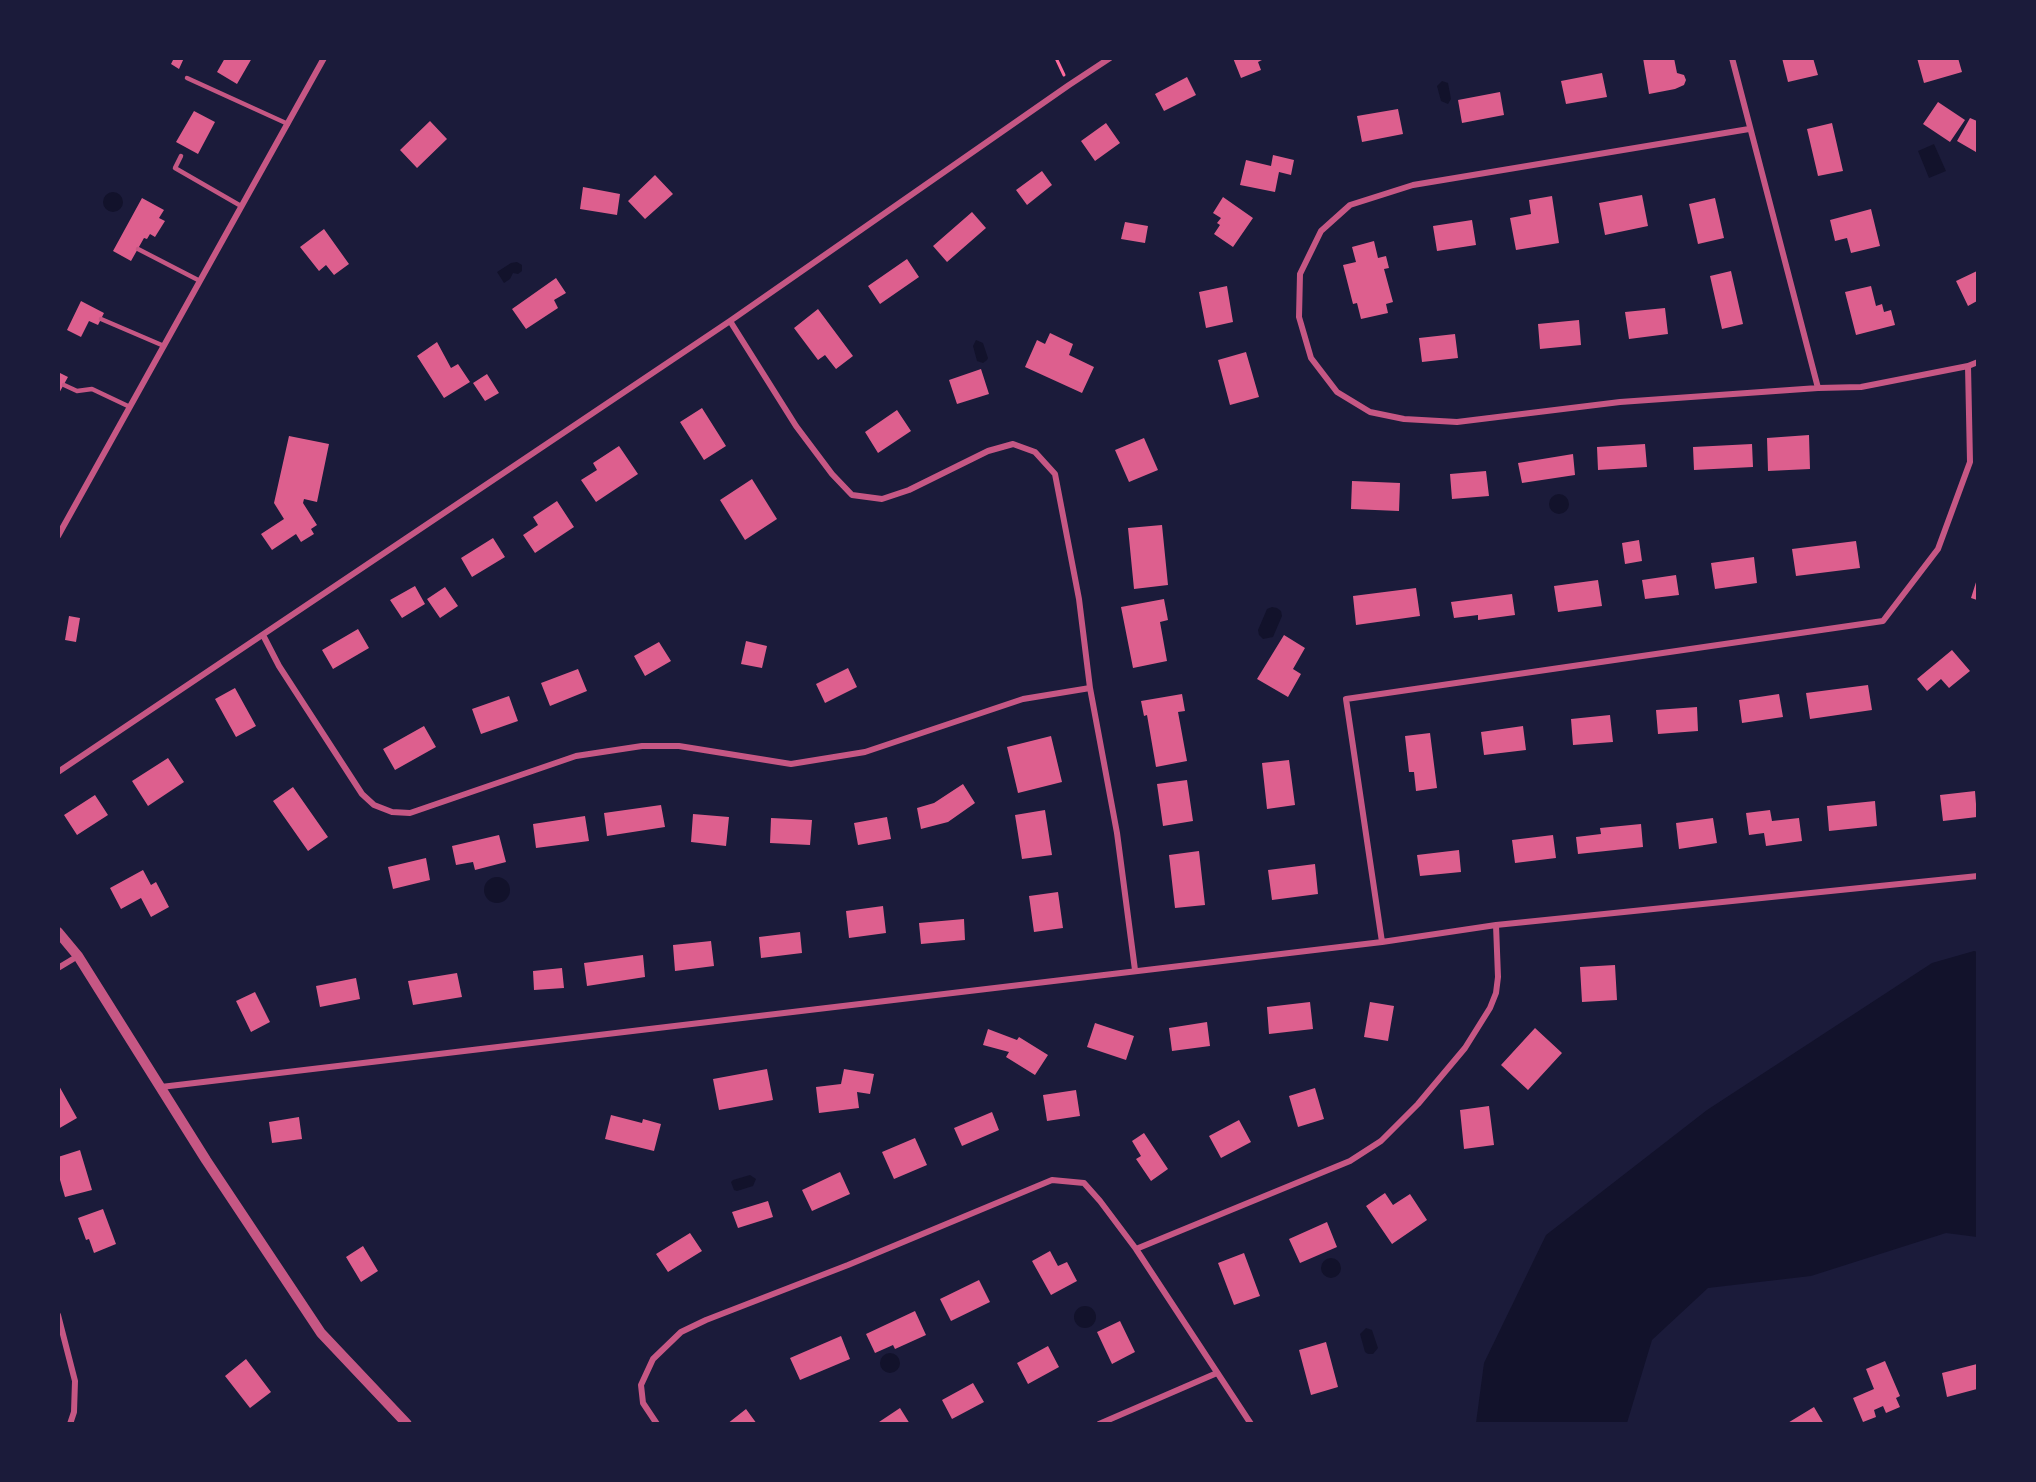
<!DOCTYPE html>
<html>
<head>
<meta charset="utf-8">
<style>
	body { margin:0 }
	#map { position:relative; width:2036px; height:1482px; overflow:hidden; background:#1b1b3a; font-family:"Space Grotesk",sans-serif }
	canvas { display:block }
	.frame { position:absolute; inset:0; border:60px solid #1b1b3a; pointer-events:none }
</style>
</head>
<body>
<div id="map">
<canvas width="2036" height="1482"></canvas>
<div class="frame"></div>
</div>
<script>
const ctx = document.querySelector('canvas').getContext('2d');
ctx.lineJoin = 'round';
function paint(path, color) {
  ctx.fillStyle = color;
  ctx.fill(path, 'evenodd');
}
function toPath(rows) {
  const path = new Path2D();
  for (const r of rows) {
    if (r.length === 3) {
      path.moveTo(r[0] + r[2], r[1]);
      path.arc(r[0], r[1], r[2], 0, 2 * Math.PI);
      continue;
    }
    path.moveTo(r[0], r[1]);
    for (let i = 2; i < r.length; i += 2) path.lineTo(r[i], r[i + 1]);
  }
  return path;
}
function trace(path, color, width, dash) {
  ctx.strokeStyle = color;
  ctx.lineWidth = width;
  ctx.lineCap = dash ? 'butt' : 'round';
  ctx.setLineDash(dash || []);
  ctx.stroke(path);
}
paint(toPath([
	[1442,81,1448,83,1451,99,1448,104,1441,101,1437,86],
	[1934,144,1946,171,1929,178,1918,151],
	[113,202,10],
	[517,262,522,265,522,271,518,274,513,273,510,279,504,283,497,272,511,263],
	[976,340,983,343,988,358,987,360,983,363,977,361,973,346],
	[1559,504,10],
	[1272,607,1277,608,1281,611,1282,616,1273,637,1263,639,1259,635,1258,630,1267,609],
	[497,890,13],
	[1974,951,1978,952,1977,1237,1946,1233,1811,1276,1708,1288,1652,1340,1627,1423,1476,1423,1484,1363,1546,1235,1707,1110,1932,963],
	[750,1175,756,1179,753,1186,737,1191,734,1190,731,1182,733,1180],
	[1331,1268,10],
	[1085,1317,11],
	[1366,1328,1372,1330,1378,1348,1373,1354,1368,1354,1365,1352,1360,1334],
	[890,1363,10]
]), '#12122b');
paint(toPath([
	[174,58,184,58,179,69,171,64],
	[225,58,252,58,237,84,217,72],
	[1233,58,1266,58,1258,62,1261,70,1241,78],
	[1643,58,1674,58,1677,73,1684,75,1686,80,1684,85,1675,89,1649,94],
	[1782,58,1813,58,1818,75,1788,82],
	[1917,58,1958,58,1962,72,1924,83],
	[1602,73,1607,97,1566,104,1561,81],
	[1187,77,1196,95,1164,111,1155,94],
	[1500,92,1504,115,1462,123,1458,100],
	[1938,102,1965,120,1950,142,1923,124],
	[1398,109,1403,134,1362,142,1357,116],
	[194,111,215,122,198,154,176,142],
	[1970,118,1977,121,1976,152,1957,141],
	[430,121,447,139,417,168,400,150],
	[1106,123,1120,143,1095,161,1081,141],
	[1832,123,1843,171,1818,176,1807,129],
	[1273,155,1294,160,1291,175,1279,172,1275,192,1240,185,1246,160,1271,166],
	[1042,171,1052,185,1027,205,1016,190],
	[655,175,673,194,645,219,628,201],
	[583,187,620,194,617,215,580,209],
	[1642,195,1648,226,1605,235,1599,203],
	[1552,196,1559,243,1516,250,1510,218,1531,214,1529,200],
	[1223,197,1253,218,1233,247,1214,234,1220,225,1217,223,1221,218,1213,213],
	[142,198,164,210,159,218,165,221,155,237,150,234,147,239,144,238,131,261,113,251],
	[1715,198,1724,238,1698,244,1689,204],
	[1871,209,1880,246,1851,253,1847,238,1835,241,1830,220],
	[972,212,986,228,947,262,933,246],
	[1472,220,1476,245,1437,251,1433,226],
	[1125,222,1148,226,1145,243,1121,239],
	[324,229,349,264,334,275,326,265,319,271,300,247],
	[1374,241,1378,258,1386,256,1389,268,1384,269,1393,302,1386,304,1388,313,1361,319,1357,303,1353,304,1343,265,1356,262,1352,247],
	[907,259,919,277,880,304,868,286],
	[1731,271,1743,324,1722,329,1710,276],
	[1977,271,1977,301,1968,306,1956,281],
	[556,278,566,293,554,300,558,308,526,329,512,309],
	[1227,286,1233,322,1206,328,1199,292],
	[1871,286,1876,306,1882,304,1884,312,1891,310,1895,325,1856,335,1845,292],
	[81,301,104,313,98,325,89,321,81,337,67,330],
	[1665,308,1668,334,1629,339,1625,312],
	[818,309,853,356,836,369,825,355,818,360,794,328],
	[1579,320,1581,345,1540,349,1538,324],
	[1050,333,1073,344,1069,355,1094,367,1082,393,1025,367,1037,340,1045,344],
	[1455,334,1458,358,1422,362,1419,338],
	[437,342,451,368,458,364,470,382,444,398,417,356],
	[1246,352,1259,397,1230,405,1218,360],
	[981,369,989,394,957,404,949,380],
	[58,372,68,377,58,395],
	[487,374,499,393,485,401,473,383],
	[702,408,726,446,704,460,680,422],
	[897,410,911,431,878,453,865,432],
	[1809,435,1810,469,1768,471,1767,438],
	[289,436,329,444,317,502,304,499,303,503,317,525,311,529,314,534,301,542,296,534,272,550,261,534,284,519,274,503],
	[1144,438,1158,470,1129,482,1115,450],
	[1645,444,1647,467,1598,470,1597,447],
	[1752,444,1753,467,1694,470,1693,447],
	[619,446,638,474,596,502,581,480,597,470,593,463],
	[1573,454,1575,475,1522,483,1518,463],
	[1486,471,1489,496,1452,499,1450,474],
	[752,479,777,519,745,540,720,500],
	[1352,481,1400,483,1399,511,1351,509],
	[557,501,574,527,535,553,523,535,538,525,533,517],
	[1162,525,1168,585,1134,589,1128,528],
	[493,538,505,557,472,577,461,558],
	[1639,540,1642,561,1625,564,1622,543],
	[1856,541,1860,568,1796,576,1792,549],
	[1754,557,1757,583,1715,589,1711,563],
	[1676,575,1679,595,1645,599,1642,580],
	[1977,579,1977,600,1971,598],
	[1598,580,1602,606,1558,612,1554,586],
	[415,586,425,604,402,618,390,600],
	[445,587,458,606,440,618,427,599],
	[1416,588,1420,616,1356,625,1353,596],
	[1512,594,1515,615,1478,620,1478,615,1454,618,1451,602],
	[1164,599,1168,620,1160,622,1167,661,1133,668,1121,607],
	[69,616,80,618,76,642,65,640],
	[358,629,369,648,333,669,322,650],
	[1284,635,1305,648,1293,669,1301,674,1288,697,1257,679],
	[746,641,767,646,762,668,741,664],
	[659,642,671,661,645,676,634,656],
	[1952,650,1970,671,1949,688,1941,679,1927,691,1917,679],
	[848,668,857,687,825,703,816,684],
	[578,669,587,691,550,706,541,683],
	[1868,685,1872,710,1810,719,1806,693],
	[235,688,256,726,236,737,215,699],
	[1182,694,1185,711,1178,712,1187,761,1156,767,1147,715,1144,716,1141,701],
	[1779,694,1783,717,1742,723,1739,700],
	[509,696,518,721,481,734,472,709],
	[1697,707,1698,731,1658,734,1656,710],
	[1610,715,1613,742,1573,745,1571,719],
	[424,726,436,747,395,770,383,749],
	[1523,726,1526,750,1484,755,1481,732],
	[1430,733,1437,788,1416,791,1414,772,1409,772,1405,736],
	[1051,736,1062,782,1018,793,1007,747],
	[168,758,184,782,148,806,132,781],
	[1289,760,1295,805,1267,809,1262,763],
	[1187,780,1193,821,1163,826,1157,784],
	[963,784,975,803,948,822,921,829,917,808,934,803],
	[293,787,328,837,308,851,273,801],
	[1975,791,1977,817,1943,821,1940,795],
	[95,795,108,815,77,835,64,815],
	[1875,801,1877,826,1829,831,1827,806],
	[661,805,665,827,607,836,604,813],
	[1045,810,1052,855,1022,859,1015,815],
	[1770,810,1772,821,1799,818,1802,841,1766,846,1764,833,1749,835,1746,813],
	[693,814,729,817,726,846,691,842],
	[585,816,589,841,536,848,533,824],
	[887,817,891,839,858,845,854,823],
	[771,818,812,820,810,845,770,843],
	[1713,818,1717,843,1679,849,1676,823],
	[1641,824,1643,847,1578,854,1576,837,1601,834,1600,828],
	[499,835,506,862,475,870,473,862,456,865,452,846],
	[1553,835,1556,858,1515,863,1512,840],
	[1459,850,1461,872,1420,876,1417,855],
	[1199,851,1205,905,1175,908,1169,855],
	[426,858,430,880,393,889,388,867],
	[1315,864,1318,894,1272,900,1268,870],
	[143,870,151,885,156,882,169,907,151,917,141,898,121,909,110,888],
	[1058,892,1063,928,1034,932,1029,896],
	[883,906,886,933,849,938,846,911],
	[964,919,965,940,921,944,919,923],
	[800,932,802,953,761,958,759,937],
	[711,941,714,966,675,971,673,945],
	[643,955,645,977,587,986,584,963],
	[1615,965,1617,1000,1582,1002,1580,967],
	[562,968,564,988,534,990,533,971],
	[457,973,462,997,413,1005,408,981],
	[356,978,360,999,320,1007,316,986],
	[255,992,270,1022,251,1032,236,1001],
	[1310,1002,1313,1029,1269,1034,1267,1007],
	[1370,1002,1394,1006,1388,1041,1364,1037],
	[1207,1022,1210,1046,1172,1051,1169,1028],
	[1095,1023,1134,1036,1126,1060,1087,1047],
	[1535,1028,1562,1053,1528,1090,1501,1065],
	[988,1029,1017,1040,1019,1037,1048,1055,1035,1075,1006,1057,1009,1052,983,1045],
	[767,1069,773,1100,719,1110,713,1079],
	[844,1069,874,1074,870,1094,857,1092,859,1108,819,1113,816,1087,841,1084],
	[58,1084,77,1118,58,1129],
	[1315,1088,1324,1119,1298,1127,1289,1096],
	[1076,1090,1080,1116,1047,1121,1043,1095],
	[1489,1106,1494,1145,1464,1149,1460,1110],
	[992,1112,999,1130,962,1146,954,1128],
	[611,1115,642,1123,643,1119,661,1124,654,1151,605,1139],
	[299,1117,302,1139,272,1143,269,1122],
	[1239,1120,1251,1142,1221,1158,1209,1136],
	[1144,1133,1168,1169,1151,1181,1136,1159,1141,1156,1132,1141],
	[915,1138,927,1165,894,1179,882,1152],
	[80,1150,92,1190,65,1197,58,1173,58,1157],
	[840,1172,850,1194,812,1211,802,1190],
	[1385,1193,1393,1205,1410,1194,1427,1220,1392,1244,1366,1206],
	[768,1201,773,1217,738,1228,732,1212],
	[103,1209,116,1244,94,1253,89,1239,86,1240,78,1218],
	[1327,1222,1337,1247,1300,1263,1289,1239],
	[690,1233,702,1251,668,1272,656,1254],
	[363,1246,378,1271,361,1282,346,1257],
	[1050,1251,1058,1266,1067,1262,1077,1281,1051,1295,1032,1261],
	[1244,1253,1260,1296,1234,1305,1218,1263],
	[979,1280,990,1302,951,1321,940,1299],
	[915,1311,926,1335,895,1349,893,1345,875,1353,866,1334],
	[1120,1321,1135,1352,1112,1364,1097,1332],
	[841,1336,850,1359,800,1380,790,1358],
	[1326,1342,1338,1387,1311,1395,1299,1350],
	[1048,1346,1059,1367,1028,1384,1017,1363],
	[246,1359,271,1392,250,1408,225,1376],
	[1885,1361,1900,1396,1896,1398,1900,1407,1886,1413,1883,1406,1874,1410,1876,1417,1863,1422,1853,1398,1874,1389,1866,1369],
	[1977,1364,1977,1389,1947,1397,1942,1373],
	[973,1383,984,1402,952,1419,942,1400],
	[1814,1407,1824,1424,1786,1424],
	[900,1408,910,1424,876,1424],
	[746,1409,757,1424,727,1424]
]), '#dd5f8e');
trace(toPath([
	[1056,58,1064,75]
]), '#ff6b9d', 3);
trace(toPath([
	[187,78,288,124],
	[181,156,175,168,241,206],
	[138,249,200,281],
	[101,319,164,346],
	[64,385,77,391,92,389,130,407]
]), '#c65784', 4.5);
trace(toPath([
	[1732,58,1818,388,1861,387,1968,366,1978,362],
	[1749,129,1413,185,1350,205,1321,231,1300,274,1299,317,1311,358,1337,392,1370,412,1404,419,1457,422,1620,402,1818,388],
	[730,321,796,426,832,474,852,495,882,499,909,490,988,451,1013,444,1035,452,1055,474,1079,599,1090,688,1117,833,1135,970],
	[58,536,324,58],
	[263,635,279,666,362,794,374,805,392,812,410,813,576,756,642,746,679,746,791,764,865,752,1023,699,1090,688],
	[58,772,730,321,1069,85,1110,58],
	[1382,942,1346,699,1883,621,1938,549,1970,462,1968,366],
	[58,968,78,956],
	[161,1087,1382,942,1496,925,1978,876],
	[1136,1249,1350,1161,1381,1141,1418,1104,1465,1048,1490,1008,1496,993,1498,977,1496,925],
	[58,1315,75,1381,74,1412,70,1424],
	[657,1424,643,1403,641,1385,653,1359,681,1332,706,1320,848,1265,1052,1180,1084,1183,1100,1201,1136,1249,1251,1424],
	[1099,1424,1217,1373]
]), '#c65784', 6);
trace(toPath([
	[58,932,78,956,206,1160,321,1333,407,1424]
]), '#c65784', 10);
</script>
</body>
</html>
